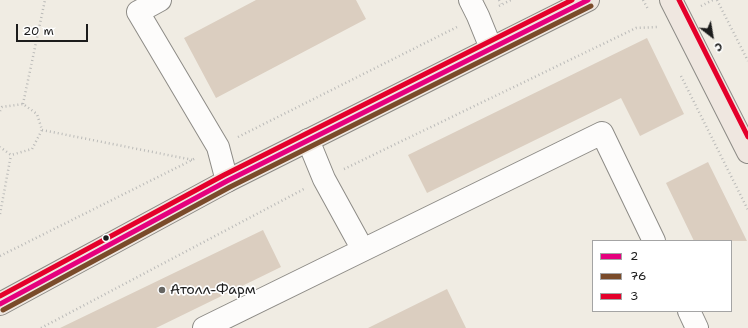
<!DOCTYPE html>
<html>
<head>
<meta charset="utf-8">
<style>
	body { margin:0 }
	#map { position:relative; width:748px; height:328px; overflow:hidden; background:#f0ece3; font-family:"Shantell Sans",sans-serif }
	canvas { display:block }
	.legend { position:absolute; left:592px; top:240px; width:140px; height:72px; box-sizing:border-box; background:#fff; border:1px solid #a4a4a4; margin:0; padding:5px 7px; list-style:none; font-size:12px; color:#1c1c1c }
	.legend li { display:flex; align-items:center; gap:8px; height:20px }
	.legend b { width:20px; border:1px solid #a4a4a4 }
	.north { position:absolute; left:692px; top:16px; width:40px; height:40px; -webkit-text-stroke:3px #fff; paint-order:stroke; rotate:149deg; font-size:11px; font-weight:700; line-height:16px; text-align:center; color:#1c1c1c }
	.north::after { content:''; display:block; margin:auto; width:14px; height:18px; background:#1c1c1c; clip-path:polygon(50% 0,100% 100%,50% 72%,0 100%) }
	.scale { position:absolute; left:16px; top:24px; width:72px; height:18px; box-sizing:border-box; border:2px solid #1c1c1c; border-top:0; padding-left:5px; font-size:12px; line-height:14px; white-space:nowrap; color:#1c1c1c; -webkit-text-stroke:3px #fff; paint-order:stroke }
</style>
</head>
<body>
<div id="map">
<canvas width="748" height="328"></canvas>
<ul class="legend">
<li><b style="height:5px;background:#e5007d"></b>2</li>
<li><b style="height:5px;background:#7a4b2a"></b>76</li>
<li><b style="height:5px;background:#e4002b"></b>3</li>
</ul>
<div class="north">С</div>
<div class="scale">20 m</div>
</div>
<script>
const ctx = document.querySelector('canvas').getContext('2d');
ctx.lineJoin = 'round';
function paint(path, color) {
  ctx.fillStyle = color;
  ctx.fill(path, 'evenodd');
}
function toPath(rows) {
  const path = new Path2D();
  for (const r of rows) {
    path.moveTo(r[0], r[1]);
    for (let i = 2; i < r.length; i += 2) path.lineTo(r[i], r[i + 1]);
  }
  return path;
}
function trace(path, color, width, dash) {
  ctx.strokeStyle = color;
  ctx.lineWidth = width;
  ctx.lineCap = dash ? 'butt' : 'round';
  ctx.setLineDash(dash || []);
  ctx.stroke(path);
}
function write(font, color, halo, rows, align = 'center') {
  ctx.font = font + ' "Shantell Sans",sans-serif';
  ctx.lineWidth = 3.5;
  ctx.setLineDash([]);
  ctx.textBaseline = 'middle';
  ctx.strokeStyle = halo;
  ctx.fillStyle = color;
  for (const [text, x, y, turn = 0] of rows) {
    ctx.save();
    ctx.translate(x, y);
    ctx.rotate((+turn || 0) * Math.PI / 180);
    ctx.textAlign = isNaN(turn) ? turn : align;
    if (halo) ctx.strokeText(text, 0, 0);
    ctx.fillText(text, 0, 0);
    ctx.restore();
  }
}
paint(toPath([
	[256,0,356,0,366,19,216,98,184,38],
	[647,38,684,114,640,136,621,98,427,193,408,155],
	[708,162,747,241,694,241,666,183],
	[263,230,281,267,156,328,60,328],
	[447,289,466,328,368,328]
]), '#dbcec0');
const minor = toPath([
	[160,0,138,12,218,147,227,181],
	[470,0,478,16,491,48],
	[363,250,602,133,654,241],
	[689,311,697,328],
	[204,328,363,250,324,179,308,140]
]);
const major = toPath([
	[671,0,748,152],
	[0,304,227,181,588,0]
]);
trace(minor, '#8d8b86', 24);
trace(major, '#8d8b86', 24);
trace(toPath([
	[499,0,501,4],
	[643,0,648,9],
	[717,0,748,61],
	[499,6,511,0],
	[701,6,713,0],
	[681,76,748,210],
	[23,104,45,0],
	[0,111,2,107,23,104,37,114,42,130,32,149,11,155,0,147],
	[42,130,193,160],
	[238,137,457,27],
	[344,169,636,28,658,27],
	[0,214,11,155],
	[0,256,196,158],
	[41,328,304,189]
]), '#babab8', 2.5, [1, 3]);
trace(minor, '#fdfcfb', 22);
trace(major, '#efe7e0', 22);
trace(toPath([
	[0,304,227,181,588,0]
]), '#e5007d', 5);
trace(toPath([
	[3,310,230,187,591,6]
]), '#7a4b2a', 5);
trace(toPath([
	[679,0,748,137],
	[0,296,224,175,572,0]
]), '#e4002b', 5);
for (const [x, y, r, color] of [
	[106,238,3.5,"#1c1c1c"],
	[162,290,4,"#666562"]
]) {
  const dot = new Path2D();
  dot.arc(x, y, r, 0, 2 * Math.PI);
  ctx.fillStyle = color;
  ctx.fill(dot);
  trace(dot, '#fff', 1.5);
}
write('14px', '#1c1c1c', '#fff', [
	["Атолл-Фарм",170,290]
], 'left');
</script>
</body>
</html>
